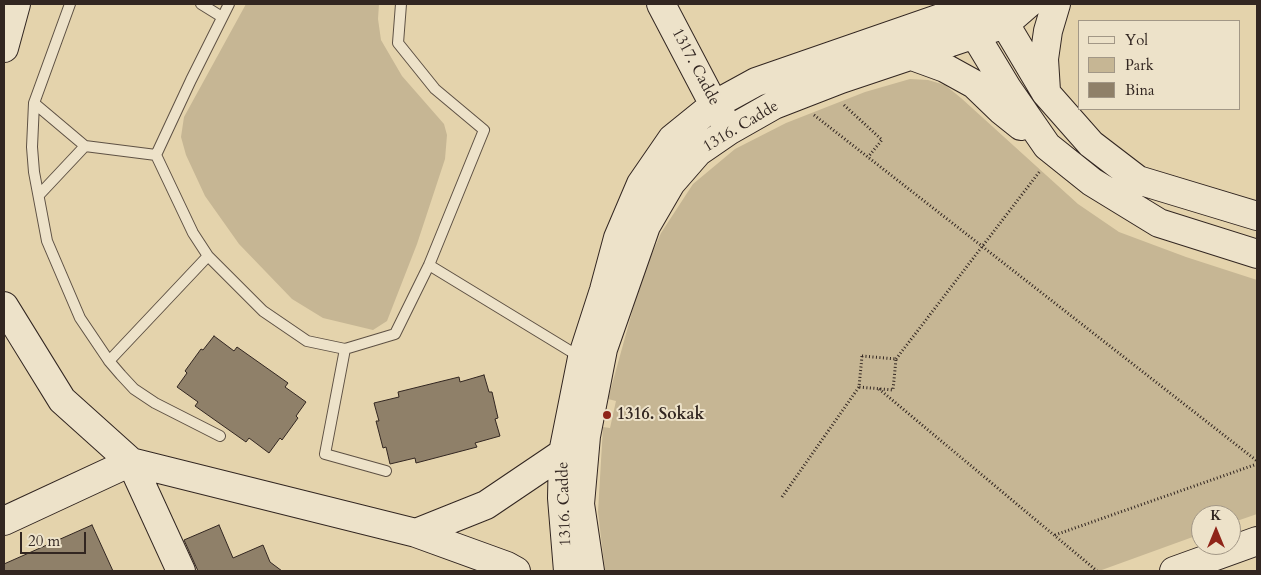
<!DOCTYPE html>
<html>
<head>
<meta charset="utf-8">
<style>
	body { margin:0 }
	#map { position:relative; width:1261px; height:575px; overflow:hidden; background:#e4d3ac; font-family:Cardo,serif }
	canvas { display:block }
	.frame { position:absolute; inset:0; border:5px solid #322621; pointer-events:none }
	.legend { position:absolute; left:1078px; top:20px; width:162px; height:90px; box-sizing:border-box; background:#ede2c9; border:1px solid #a29786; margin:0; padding:6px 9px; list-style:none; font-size:15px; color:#322621 }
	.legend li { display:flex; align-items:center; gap:10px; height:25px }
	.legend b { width:25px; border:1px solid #a29786 }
	.north { position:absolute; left:1191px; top:505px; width:50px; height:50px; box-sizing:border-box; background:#ede2c9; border:1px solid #a29786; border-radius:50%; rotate:0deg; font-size:14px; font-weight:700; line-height:20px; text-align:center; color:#322621 }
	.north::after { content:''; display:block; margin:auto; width:18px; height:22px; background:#8f2418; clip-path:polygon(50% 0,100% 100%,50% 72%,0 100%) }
	.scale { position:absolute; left:20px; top:532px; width:66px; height:22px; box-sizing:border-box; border:2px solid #322621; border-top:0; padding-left:6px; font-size:15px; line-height:18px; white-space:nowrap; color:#322621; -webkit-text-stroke:4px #ede2c9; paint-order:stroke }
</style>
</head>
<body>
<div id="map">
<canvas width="1261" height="575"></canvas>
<div class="frame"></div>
<ul class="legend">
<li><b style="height:6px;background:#ede2c9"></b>Yol</li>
<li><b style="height:14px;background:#c6b694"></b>Park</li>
<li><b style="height:14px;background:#8f8069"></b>Bina</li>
</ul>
<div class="north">K</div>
<div class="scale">20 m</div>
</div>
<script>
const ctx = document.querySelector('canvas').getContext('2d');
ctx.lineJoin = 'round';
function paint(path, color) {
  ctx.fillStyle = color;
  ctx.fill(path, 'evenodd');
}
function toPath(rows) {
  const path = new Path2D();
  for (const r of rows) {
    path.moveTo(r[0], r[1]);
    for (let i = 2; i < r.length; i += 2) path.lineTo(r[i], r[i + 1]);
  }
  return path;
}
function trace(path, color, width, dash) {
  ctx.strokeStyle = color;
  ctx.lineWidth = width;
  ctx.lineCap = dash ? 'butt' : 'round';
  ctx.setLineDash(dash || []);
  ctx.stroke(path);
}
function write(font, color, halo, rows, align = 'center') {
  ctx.font = font + ' Cardo,serif';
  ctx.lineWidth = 4;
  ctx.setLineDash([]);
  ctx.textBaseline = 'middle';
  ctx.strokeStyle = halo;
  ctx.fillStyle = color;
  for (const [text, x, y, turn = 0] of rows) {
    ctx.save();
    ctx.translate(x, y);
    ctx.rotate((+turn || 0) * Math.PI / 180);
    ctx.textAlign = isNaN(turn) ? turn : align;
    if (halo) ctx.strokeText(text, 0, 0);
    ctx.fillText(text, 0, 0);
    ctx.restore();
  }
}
paint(toPath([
	[246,4,379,4,378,19,381,40,402,76,444,124,447,135,445,159,417,244,387,321,373,330,323,318,292,299,239,244,205,196,186,155,181,137,184,117],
	[910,79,928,80,945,85,961,98,1078,204,1119,232,1186,257,1257,280,1257,514,1231,523,1231,515,1201,515,1201,534,1099,571,605,571,598,512,603,427,610,428,616,401,608,399,642,276,661,233,693,184,735,149,786,123,865,92]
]), '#c6b694');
const building = toPath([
	[214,336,234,351,237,347,288,383,285,387,306,402,296,416,298,418,282,440,280,438,269,453,249,438,246,442,195,406,198,402,177,387,187,373,185,371,201,349,203,350,214,336],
	[484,375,489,392,492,392,498,418,495,419,500,436,475,443,477,447,416,463,415,458,390,464,386,447,383,448,376,421,379,421,374,403,399,397,398,392,459,377,460,382,484,375],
	[92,525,113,571,4,571,4,564,92,525],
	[219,525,233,558,263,545,270,562,282,571,198,571,184,540,219,525]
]);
paint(building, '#8f8069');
trace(building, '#322621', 1);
const lane = toPath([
	[70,4,34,103,32,147,34,172,47,241,80,318,109,361,121,375,134,389,155,403,220,436],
	[201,4,222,17],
	[34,103,85,146,156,155],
	[156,155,193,233,208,256,263,311,307,341,345,349,395,334,429,265,484,130,435,89,398,43,401,4],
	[156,155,191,80,229,4],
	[39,195,85,146],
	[429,265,580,357],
	[345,349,325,454,386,471],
	[109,361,208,256]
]);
const secondary = toPath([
	[661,4,714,105,724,120],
	[994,9,1005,24,1046,93,1091,144,1138,180,1257,216],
	[965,22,975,35,1007,88,1047,146,1092,182,1159,223,1257,254],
	[4,48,16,4],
	[912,56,945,68,974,84,1001,110,1021,126],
	[1046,91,1044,59,1048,31,1056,4],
	[4,306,62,400,131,462,416,533,507,566,516,571],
	[4,521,131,462,181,571],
	[416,533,486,505,563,453],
	[568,571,562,498,563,453,582,358,604,290,618,238,641,184,672,139,714,105,756,82,981,4],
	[590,571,580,504,586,436,603,349,646,226,671,183,698,152,730,130,774,105,841,79,1005,24,1028,4],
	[1174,571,1257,541]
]);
trace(lane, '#5e5144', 12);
trace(secondary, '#322621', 30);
trace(toPath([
	[844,105,882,140,868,157],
	[814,115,1257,461],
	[862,356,896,359,893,390,859,387,862,356],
	[896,359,1040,171],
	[879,389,1097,571],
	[782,497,859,387],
	[1055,535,1257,464]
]), '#322621', 3, [1, 2.5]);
trace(lane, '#ede2c9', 10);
trace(secondary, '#ede2c9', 28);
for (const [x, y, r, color] of [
	[607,415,5,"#8f2418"]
]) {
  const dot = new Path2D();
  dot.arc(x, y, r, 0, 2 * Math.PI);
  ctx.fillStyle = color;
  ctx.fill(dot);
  trace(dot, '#ede2c9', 2);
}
write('16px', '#322621', '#ede2c9', [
	["1317. Cadde",695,67,62],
	["1316. Cadde",741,127,-31],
	["1316. Cadde",565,504,-92]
]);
write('bold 16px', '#322621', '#ede2c9', [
	["1316. Sokak",617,415]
], 'left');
</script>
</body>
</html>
